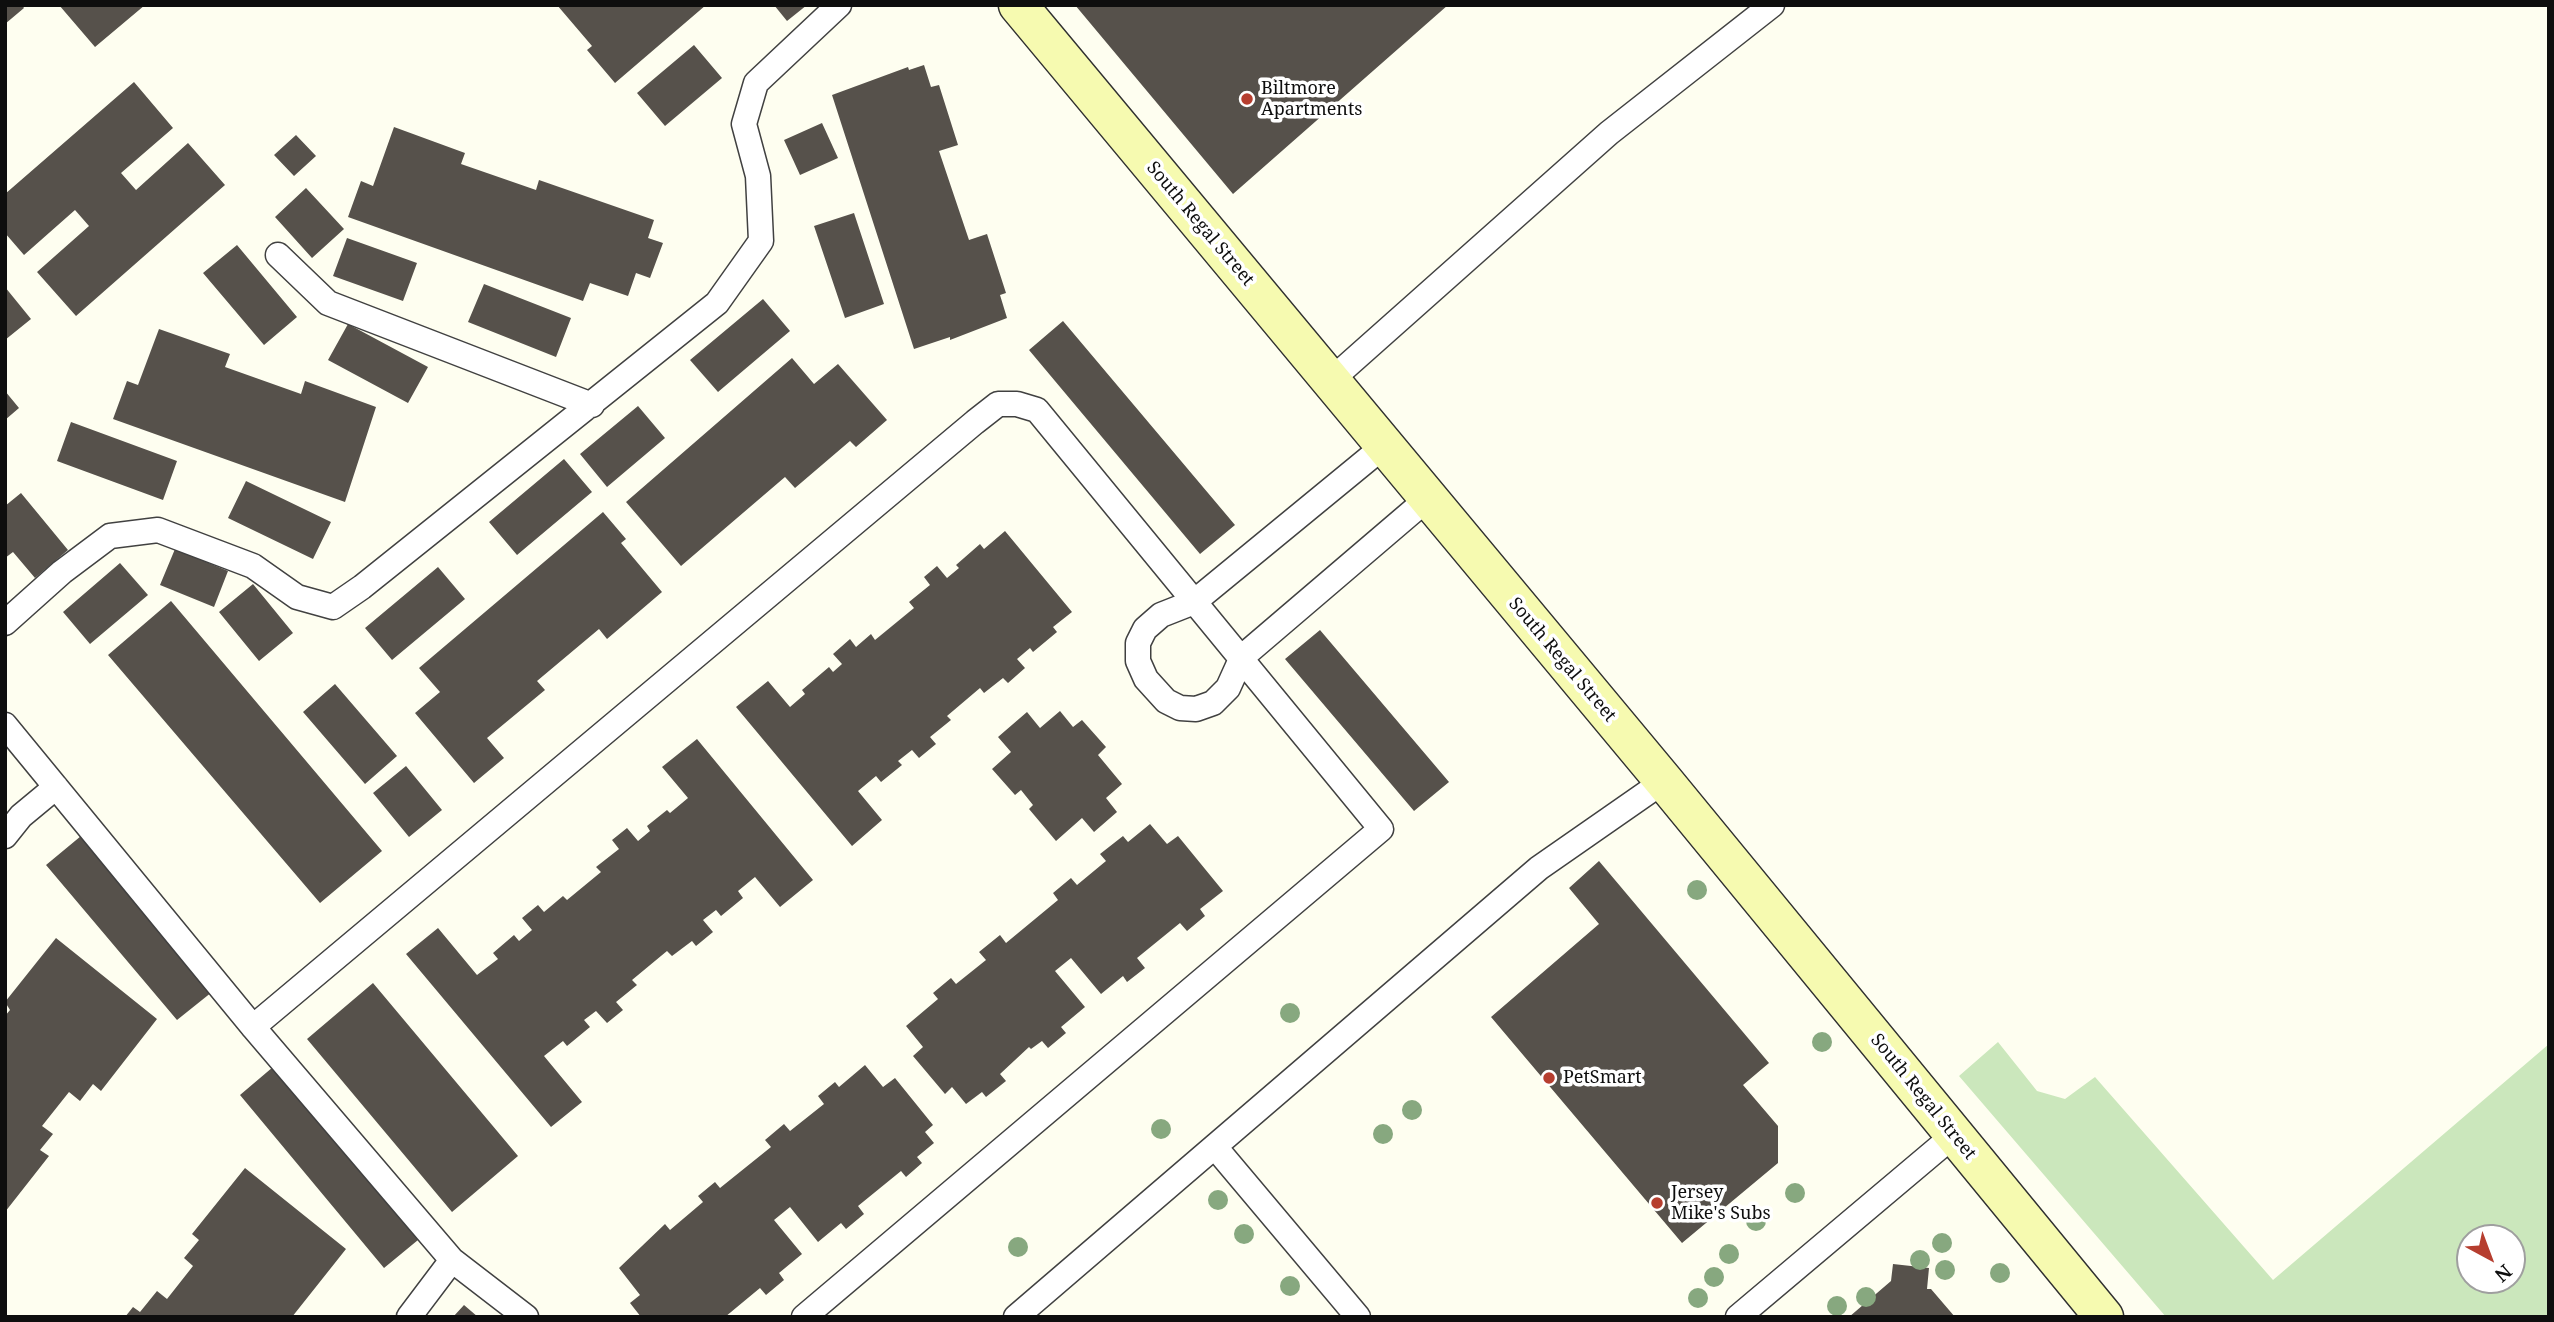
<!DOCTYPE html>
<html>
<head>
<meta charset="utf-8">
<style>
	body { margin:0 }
	#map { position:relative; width:2554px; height:1322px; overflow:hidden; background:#fefef0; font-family:"Noto Serif",serif }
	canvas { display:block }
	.frame { position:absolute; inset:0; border:7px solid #0e0e0e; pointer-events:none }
	.north { position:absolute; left:2456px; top:1224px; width:70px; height:70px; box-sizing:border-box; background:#fff; border:2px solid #9f9f9f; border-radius:50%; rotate:139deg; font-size:19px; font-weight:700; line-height:28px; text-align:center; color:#0e0e0e }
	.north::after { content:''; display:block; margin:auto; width:24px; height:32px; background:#b63e2f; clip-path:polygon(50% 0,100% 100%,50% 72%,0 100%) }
</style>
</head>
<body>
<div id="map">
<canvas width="2554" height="1322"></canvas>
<div class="frame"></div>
<div class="north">N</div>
</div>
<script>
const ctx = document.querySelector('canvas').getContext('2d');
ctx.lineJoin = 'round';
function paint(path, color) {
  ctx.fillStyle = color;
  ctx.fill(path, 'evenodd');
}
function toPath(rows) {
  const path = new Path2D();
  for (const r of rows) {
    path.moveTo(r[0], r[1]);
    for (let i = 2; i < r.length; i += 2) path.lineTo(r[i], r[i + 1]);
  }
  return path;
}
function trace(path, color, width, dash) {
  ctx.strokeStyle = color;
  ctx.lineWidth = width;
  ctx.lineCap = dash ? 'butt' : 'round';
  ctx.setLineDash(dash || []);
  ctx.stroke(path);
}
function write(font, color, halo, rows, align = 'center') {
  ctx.font = font + ' "Noto Serif",serif';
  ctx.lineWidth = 7;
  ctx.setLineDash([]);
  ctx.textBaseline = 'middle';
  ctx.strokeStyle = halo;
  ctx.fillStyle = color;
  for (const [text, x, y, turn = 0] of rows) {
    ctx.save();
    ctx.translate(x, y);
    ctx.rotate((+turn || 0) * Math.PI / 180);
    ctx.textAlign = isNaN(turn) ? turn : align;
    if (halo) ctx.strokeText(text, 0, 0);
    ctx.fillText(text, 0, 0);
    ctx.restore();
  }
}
paint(toPath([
	[1998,1042,2037,1091,2065,1099,2095,1077,2273,1280,2549,1044,2549,1317,2166,1317,1959,1076],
	[2470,1238,2512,1238,2512,1280,2470,1280]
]), '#cbe7bc');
paint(toPath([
	[5,5,22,5,24,8,5,24],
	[59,5,145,5,95,47],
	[557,5,706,5,615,83,587,50,592,46],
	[774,5,807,5,787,21],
	[1075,5,1448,5,1233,194],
	[694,45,722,78,665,126,637,93],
	[924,65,931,87,939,85,958,145,939,151,969,240,987,234,1006,293,1000,295,1007,318,950,340,950,337,914,349,832,95,908,67,909,70],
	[134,82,173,128,121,173,136,190,188,143,225,185,76,316,37,272,89,226,75,210,24,255,5,233,5,194],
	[822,123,838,158,800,175,784,140],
	[394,127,465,153,461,164,536,190,539,180,654,220,648,238,663,243,650,278,636,273,628,296,590,283,583,301,348,217,361,181,373,186],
	[296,135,316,156,294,176,274,155],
	[306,188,344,229,312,258,275,217],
	[854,213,884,304,845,318,814,226],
	[347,238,417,263,403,301,333,276],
	[237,245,297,317,264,345,203,273],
	[484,284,571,318,556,357,468,322],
	[5,287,31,319,5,340],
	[763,299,790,331,718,392,690,360],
	[1063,321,1235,525,1200,554,1029,350],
	[348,324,428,367,408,403,328,360],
	[159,329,230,354,225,367,301,394,305,381,376,407,345,502,113,419,127,381,138,385],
	[792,358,814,384,838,364,887,420,856,447,850,441,795,488,785,477,681,566,626,502],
	[5,391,19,408,5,420],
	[638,406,665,438,607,487,580,454],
	[71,422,177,461,163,500,57,461],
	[564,459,592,492,517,555,489,522],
	[246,481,331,522,313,559,228,518],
	[21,493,68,550,35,578,13,552,5,558,5,506],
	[603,512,626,539,621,543,662,592,607,639,599,629,537,681,545,690,487,738,504,758,474,783,415,713,440,692,419,668],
	[1005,531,1072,612,1053,627,1057,632,1033,652,1030,648,1017,659,1025,668,1008,683,1003,678,984,693,980,688,947,716,951,720,930,737,936,744,919,758,912,750,898,761,902,765,881,782,876,776,858,791,882,820,852,846,736,707,768,681,790,707,805,694,802,690,829,667,833,672,842,664,833,654,850,639,856,647,871,634,875,640,914,608,909,602,930,585,924,577,937,566,947,578,959,568,956,565,980,544,984,549],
	[175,549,228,571,214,607,160,585],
	[120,563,148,595,90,644,63,612],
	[438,567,465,599,392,660,365,628],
	[253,584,293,633,259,661,219,612],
	[171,601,382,851,320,903,108,655],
	[1320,630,1449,782,1414,811,1285,659],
	[335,684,397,756,365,784,303,712],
	[1060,711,1073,727,1082,720,1106,747,1098,755,1122,784,1106,798,1117,812,1094,832,1082,818,1056,841,1029,809,1033,805,1021,790,1015,795,992,769,1011,752,998,737,1027,712,1040,728],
	[697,739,813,880,780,907,755,877,738,891,743,898,721,916,716,910,703,920,713,932,696,946,692,941,672,956,667,951,632,980,637,985,616,1002,623,1010,607,1023,596,1011,584,1020,590,1027,567,1046,563,1041,544,1056,582,1102,551,1127,406,954,438,928,477,975,498,959,493,953,514,935,519,941,532,930,522,918,538,905,544,912,563,896,567,900,601,872,596,867,619,849,612,840,627,828,638,841,650,831,647,826,667,810,670,813,688,798,662,767],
	[406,766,442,810,409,837,373,793],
	[1150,824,1167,844,1178,836,1223,891,1200,909,1205,916,1187,931,1180,923,1137,958,1145,968,1127,982,1123,976,1101,994,1071,958,1055,971,1085,1007,1061,1027,1066,1033,1048,1048,1042,1041,1031,1049,1029,1047,1000,1074,1006,1081,986,1097,982,1092,966,1104,952,1087,945,1094,913,1056,923,1047,906,1026,938,999,933,993,951,978,956,984,986,960,979,952,1000,935,1006,943,1058,900,1053,893,1071,878,1077,885,1106,861,1100,854,1123,836,1128,842],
	[81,836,212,992,177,1020,46,865],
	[1599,861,1769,1063,1743,1085,1778,1126,1778,1163,1682,1243,1491,1017,1599,924,1569,888],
	[56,938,157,1019,101,1091,93,1084,80,1101,69,1092,42,1126,53,1134,40,1150,49,1156,5,1212,5,1016,10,1010,5,1002],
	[373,983,518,1156,452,1212,307,1039],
	[865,1065,883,1087,895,1078,933,1125,925,1132,934,1143,917,1157,922,1163,906,1177,901,1171,858,1206,864,1214,846,1229,841,1223,818,1242,790,1207,774,1220,802,1254,779,1273,784,1280,766,1295,760,1288,725,1317,641,1317,630,1303,640,1295,619,1268,665,1224,670,1230,703,1202,698,1196,715,1182,720,1188,771,1147,765,1140,784,1124,790,1131,824,1104,818,1096,835,1082,839,1087],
	[273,1067,418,1240,384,1268,240,1095],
	[245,1168,346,1249,292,1317,125,1317,133,1307,140,1312,157,1291,167,1299,193,1266,184,1258,199,1240,192,1234],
	[1893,1264,1929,1268,1927,1289,1931,1289,1955,1317,1849,1317,1891,1281],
	[464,1305,478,1317,453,1317]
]), '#56514b');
const service = toPath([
	[278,255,328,303,592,405],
	[1330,381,1609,133,1772,5],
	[1384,446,1194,602,1161,615,1145,629,1138,643,1138,661,1146,679,1166,701,1180,708,1196,709,1213,703,1228,688,1242,657,1427,499],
	[5,623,62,572,110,536,158,530,253,566,297,597,333,607,362,587,717,303,761,241,758,176,744,124,756,83,839,5],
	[5,725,253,1027,452,1260,526,1317],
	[5,836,21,816,56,787],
	[253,1027,975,422,998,404,1017,404,1037,410,1381,829,804,1317],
	[1215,1147,1358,1317],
	[409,1317,452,1260],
	[1016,1317,1539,868,1664,781],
	[1738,1317,1954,1135]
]);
const secondary = toPath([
	[1018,5,1664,781,2104,1317]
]);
trace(service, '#414141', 27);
trace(secondary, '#303030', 41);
trace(service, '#fff', 24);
trace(secondary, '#f6fab0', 38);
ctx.fillStyle = '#87a87f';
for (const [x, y] of [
	[1697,890],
	[1290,1013],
	[1822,1042],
	[1412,1110],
	[1161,1129],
	[1383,1134],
	[1795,1193],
	[1218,1200],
	[1756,1221],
	[1244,1234],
	[1942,1243],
	[1018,1247],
	[1729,1254],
	[1920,1260],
	[1945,1270],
	[2000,1273],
	[1714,1277],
	[1290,1286],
	[1866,1297],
	[1698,1298],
	[1837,1306]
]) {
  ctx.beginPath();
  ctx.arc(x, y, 10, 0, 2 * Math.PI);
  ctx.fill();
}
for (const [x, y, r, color] of [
	[1247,99,7,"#b63e2f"],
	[1549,1078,7,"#b63e2f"],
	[1657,1203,7,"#b63e2f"]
]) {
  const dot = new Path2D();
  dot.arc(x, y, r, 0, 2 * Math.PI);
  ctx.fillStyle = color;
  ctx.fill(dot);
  trace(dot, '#fff', 2.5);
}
write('18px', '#0e0e0e', '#fff', [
	["Biltmore",1261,89],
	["Apartments",1261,110],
	["PetSmart",1563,1078],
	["Jersey",1671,1193],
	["Mike's Subs",1671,1214]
], 'left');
write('18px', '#0e0e0e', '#fff', [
	["South Regal Street",1200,224,50],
	["South Regal Street",1562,660,50],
	["South Regal Street",1923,1097,51]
]);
</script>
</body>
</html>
